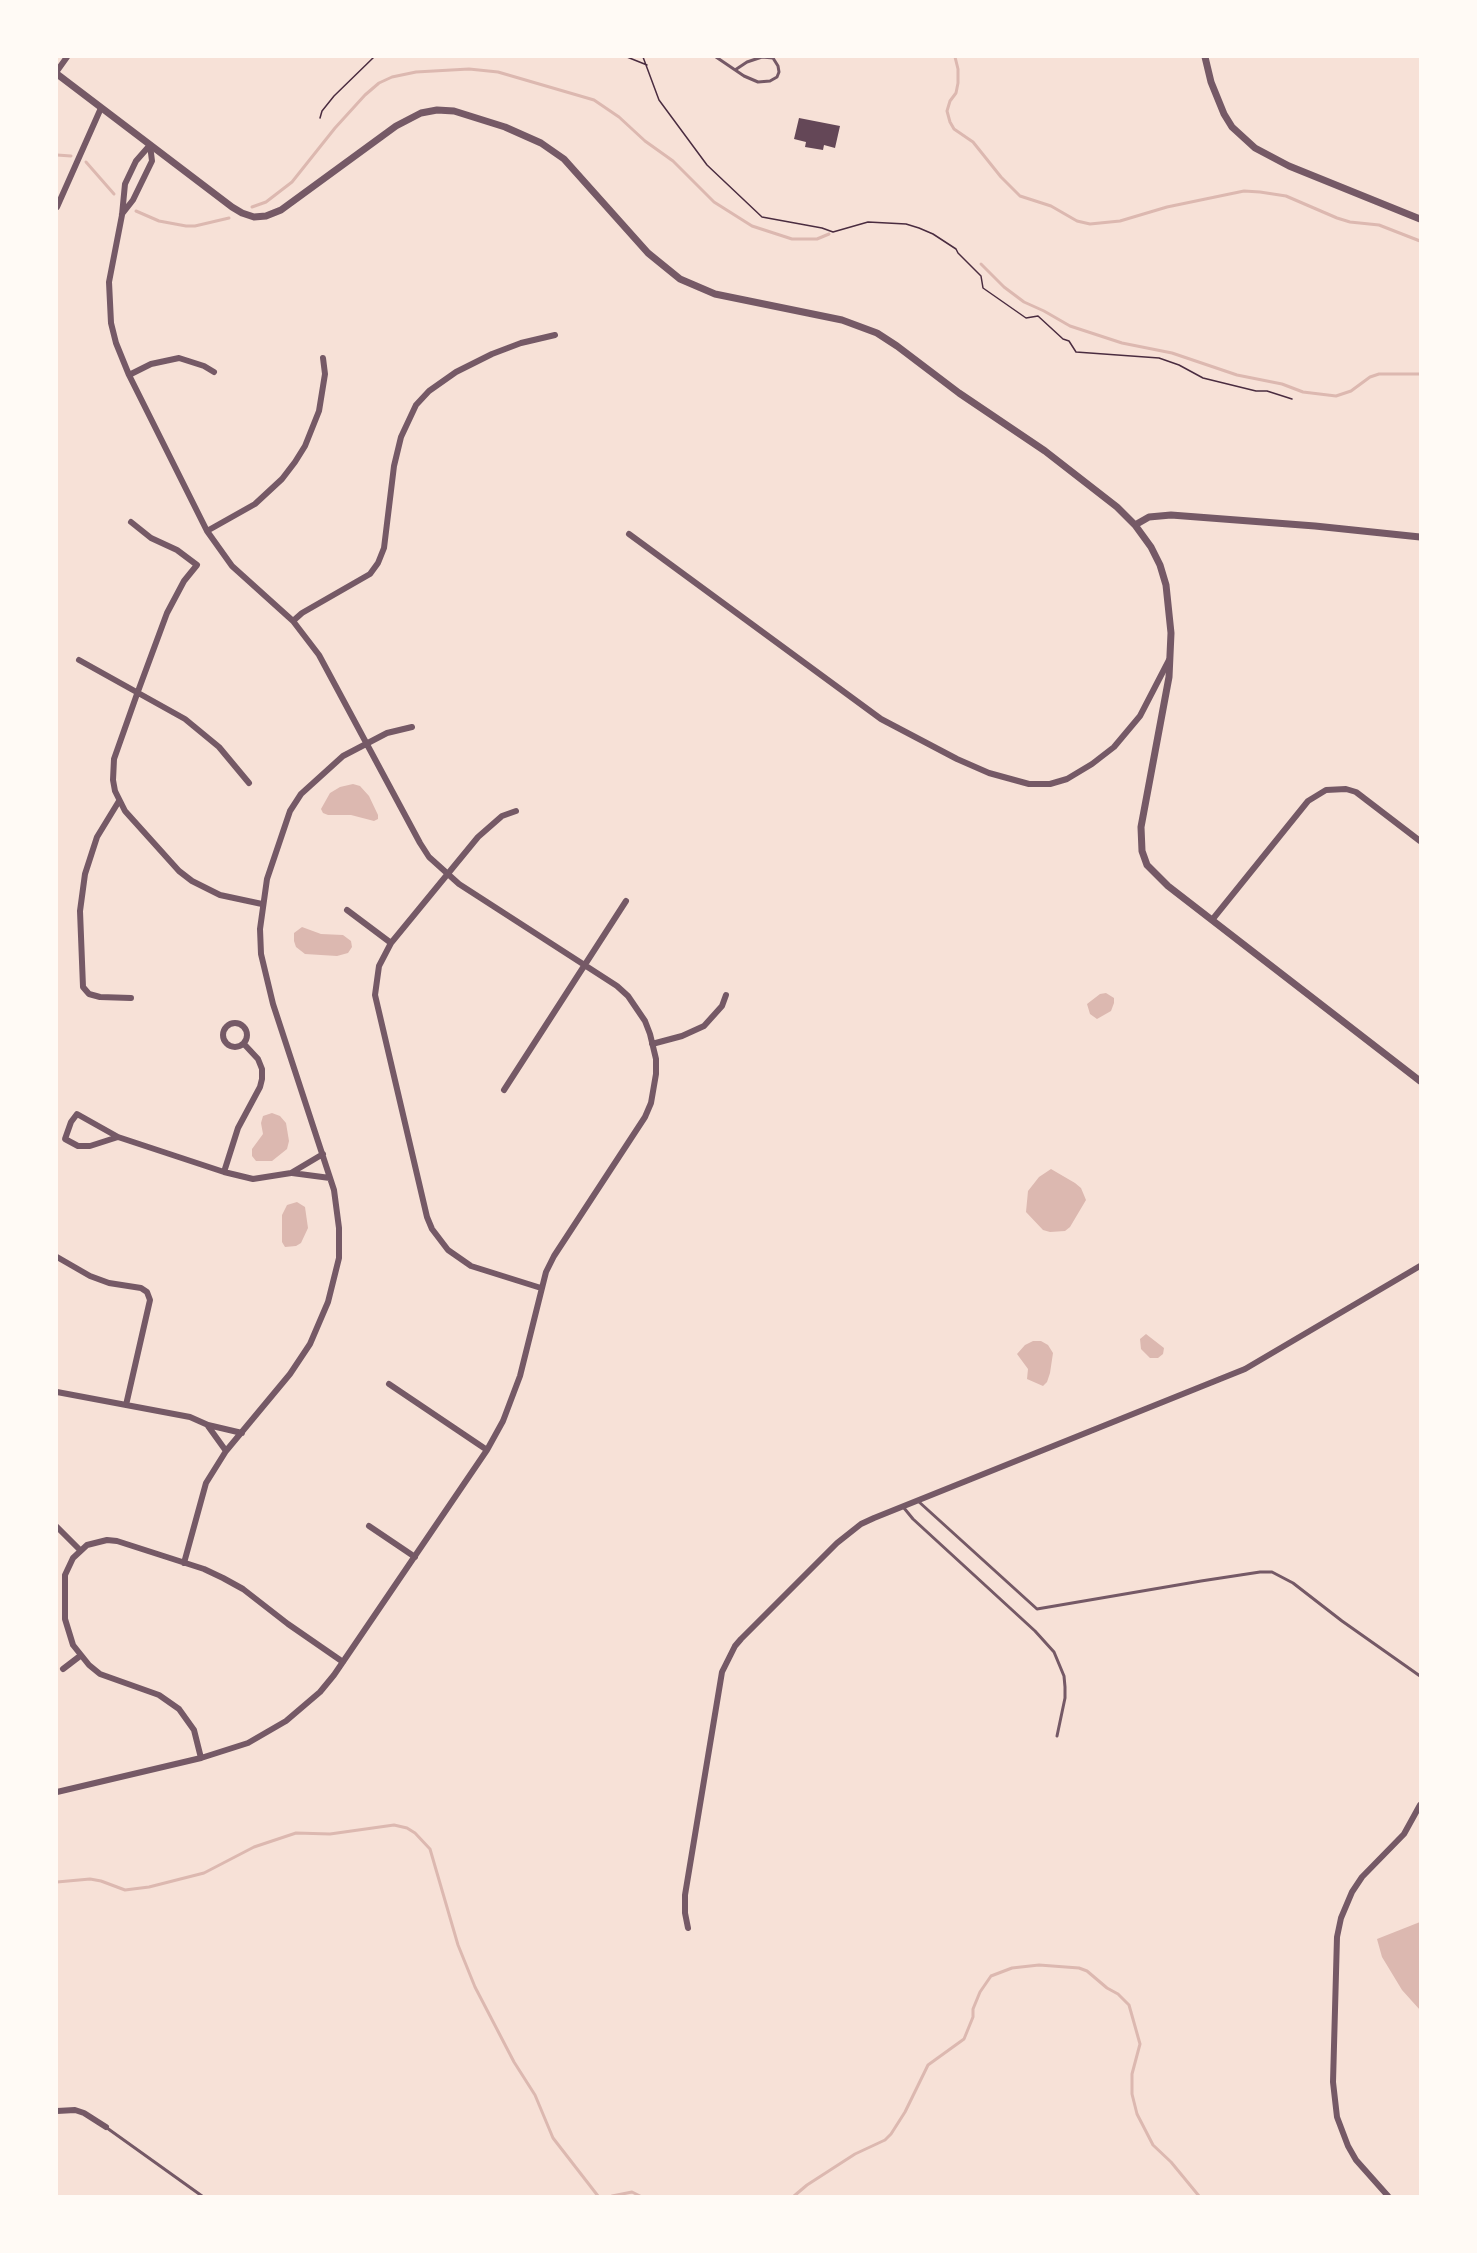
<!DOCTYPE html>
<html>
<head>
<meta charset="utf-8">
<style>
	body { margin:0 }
	#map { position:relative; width:1477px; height:2253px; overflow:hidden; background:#f7e1d7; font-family:"Times New Roman",serif }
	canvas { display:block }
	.frame { position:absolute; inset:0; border:58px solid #fffaf5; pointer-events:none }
</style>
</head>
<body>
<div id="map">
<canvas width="1477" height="2253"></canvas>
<div class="frame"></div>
</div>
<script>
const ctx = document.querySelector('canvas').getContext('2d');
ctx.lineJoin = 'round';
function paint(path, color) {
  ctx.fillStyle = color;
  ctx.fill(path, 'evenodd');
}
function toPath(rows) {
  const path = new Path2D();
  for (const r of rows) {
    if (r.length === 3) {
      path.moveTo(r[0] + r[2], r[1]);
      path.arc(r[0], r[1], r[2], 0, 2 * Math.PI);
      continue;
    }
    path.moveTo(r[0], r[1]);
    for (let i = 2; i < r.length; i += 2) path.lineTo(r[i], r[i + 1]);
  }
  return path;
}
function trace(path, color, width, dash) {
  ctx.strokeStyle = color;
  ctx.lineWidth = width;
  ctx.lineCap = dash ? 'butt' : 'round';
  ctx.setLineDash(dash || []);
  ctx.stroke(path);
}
paint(toPath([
	[353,784,360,786,369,796,378,815,378,819,374,821,351,815,328,815,323,813,321,809,330,793,340,787],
	[302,927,321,934,343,935,351,941,352,947,348,953,337,956,305,954,296,947,294,941,294,933],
	[1106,993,1114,998,1114,1003,1111,1011,1097,1019,1090,1014,1087,1004,1100,994],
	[272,1113,280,1116,286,1123,289,1141,287,1149,272,1161,256,1161,252,1156,252,1149,263,1134,261,1123,263,1116],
	[1051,1169,1075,1183,1081,1188,1086,1200,1070,1227,1065,1231,1050,1232,1043,1230,1026,1212,1028,1191,1039,1177],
	[297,1202,305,1207,308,1228,301,1243,296,1246,285,1247,282,1242,282,1215,287,1205],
	[1146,1334,1164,1348,1163,1354,1158,1358,1150,1358,1141,1349,1140,1339],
	[1033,1341,1041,1341,1048,1345,1053,1353,1050,1373,1047,1382,1043,1386,1027,1379,1028,1369,1017,1354,1025,1345],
	[1420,1922,1420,2010,1402,1990,1382,1957,1377,1939]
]), '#dcb8b0');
trace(toPath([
	[955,57,958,69,958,83,956,93,950,101,947,111,950,122,954,129,973,142,1001,177,1020,196,1051,206,1077,221,1090,224,1120,221,1167,207,1244,191,1260,192,1286,196,1337,218,1350,222,1379,225,1420,241],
	[57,155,71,156],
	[86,162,114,194],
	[252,207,266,202,292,182,335,128,365,95,379,83,392,77,416,72,469,69,498,72,594,100,619,117,645,141,673,161,714,202,752,226,792,239,817,239,829,234],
	[136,211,159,221,186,226,195,226,229,218],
	[981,264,1004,287,1024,302,1044,311,1070,326,1122,343,1172,353,1237,375,1282,384,1303,392,1336,396,1351,391,1370,377,1379,374,1420,374],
	[57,1882,90,1879,101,1881,125,1890,149,1887,204,1873,254,1847,296,1833,330,1834,394,1825,407,1828,415,1833,430,1849,458,1945,475,1987,514,2062,535,2095,553,2138,598,2196],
	[612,2196,632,2192,640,2196],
	[794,2196,807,2185,855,2154,885,2140,891,2134,905,2112,928,2065,964,2039,973,2017,973,2009,980,1992,991,1976,1012,1968,1039,1965,1079,1968,1087,1971,1107,1988,1118,1994,1129,2005,1140,2044,1132,2074,1132,2094,1137,2114,1153,2145,1171,2162,1199,2196]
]), '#dcb8b0', 3);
paint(toPath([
	[799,118,840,126,835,148,824,145,823,150,805,147,806,142,794,139]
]), '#644757');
trace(toPath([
	[627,57,647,65],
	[643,57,659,100,707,165,762,217,822,228,833,232,868,222,906,224,919,228,933,234,956,249,958,253,981,276,983,288,1026,318,1038,316,1063,339,1069,341,1076,352,1159,358,1179,365,1203,378,1256,391,1267,391,1292,399],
	[320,118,322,111,334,96,374,57]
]), '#4a2c40', 1.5);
trace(toPath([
	[716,57,744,76,758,82,770,81,777,77,779,72,778,66,773,58,762,57,747,62,735,70],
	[918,1501,1037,1609,1201,1581,1260,1572,1272,1572,1293,1583,1342,1621,1420,1676],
	[904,1508,913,1519,1035,1631,1054,1652,1064,1676,1065,1687,1065,1698,1057,1736],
	[107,2128,202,2196]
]), '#755966', 3);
trace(toPath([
	[57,71,67,57],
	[57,207,101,108],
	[122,214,133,200,152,161,150,145],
	[129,375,151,364,179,358,204,366,214,372],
	[131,522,151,538,177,550,197,565,184,581,167,613,137,694,114,759,113,780,115,791,125,811,179,871,192,881,220,895,262,904],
	[207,531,255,504,282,479,295,462,305,446,319,411,325,374,323,358],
	[629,534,881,719,957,759,989,773,1029,784,1050,784,1067,779,1092,764,1114,747,1140,716,1169,660],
	[293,621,302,613,370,574,378,563,384,548,394,466,401,437,416,405,429,391,456,372,492,354,521,343,555,335],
	[79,660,185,719,219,747,249,783],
	[119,801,97,837,85,874,80,911,83,987,89,994,100,997,131,998],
	[516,811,502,816,478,837,391,943,379,966,375,995,427,1217,432,1229,448,1250,471,1266,541,1288],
	[347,910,391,943],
	[1212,920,1308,801,1326,790,1346,789,1356,792,1420,841],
	[235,1035,12],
	[652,1044,682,1036,704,1026,722,1006,726,995],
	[504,1090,626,901],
	[118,1137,90,1146,78,1146,65,1139,71,1122,77,1114,118,1137,224,1172,253,1179,291,1173,323,1154],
	[224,1172,238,1128,260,1087,262,1079,262,1069,258,1059,244,1044],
	[292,1173,330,1178],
	[57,1257,90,1276,109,1283,141,1288,147,1292,150,1300,126,1405],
	[389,1384,487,1450],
	[57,1392,190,1417,208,1425,242,1433],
	[208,1426,226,1451],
	[369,1526,415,1557],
	[57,1527,80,1550],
	[184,1563,206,1483,226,1451,290,1374,310,1344,328,1302,339,1258,339,1228,334,1190,273,1004,261,954,260,929,267,879,290,811,301,794,343,756,387,733,412,727],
	[63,1669,80,1656],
	[201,1758,194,1730,179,1709,159,1695,100,1674,89,1665,73,1645,65,1619,65,1575,73,1558,87,1545,107,1540,117,1541,204,1569,223,1578,243,1589,288,1624,343,1662],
	[57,1792,201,1758,248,1743,286,1721,320,1692,334,1675,487,1450,503,1421,520,1376,546,1272,554,1256,645,1117,651,1103,656,1074,656,1059,650,1034,645,1021,628,996,617,986,459,884,429,857,420,843,319,655,293,621,232,566,207,531,129,375,116,343,111,323,109,282,122,215,125,184,136,161,150,145],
	[688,1928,685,1913,685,1895,722,1672,735,1646,741,1639,837,1543,861,1524,874,1518,1245,1369,1420,1266],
	[57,2111,75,2110,84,2113,106,2127],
	[1388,2196,1356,2160,1348,2146,1337,2117,1333,2082,1337,1937,1341,1918,1352,1892,1362,1877,1404,1834,1420,1805]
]), '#755966', 6);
trace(toPath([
	[1205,57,1211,82,1224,114,1232,127,1255,148,1289,166,1420,219],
	[57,74,232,207,242,213,254,217,266,216,281,210,396,126,421,113,437,110,454,111,505,127,541,143,564,159,648,253,680,279,715,294,842,320,877,333,897,346,959,393,1045,451,1117,507,1135,525,1151,547,1160,565,1166,585,1171,633,1169,677,1141,827,1142,851,1147,865,1168,886,1420,1081],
	[1135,525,1149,517,1171,515,1315,526,1420,537]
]), '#755966', 7);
</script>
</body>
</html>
